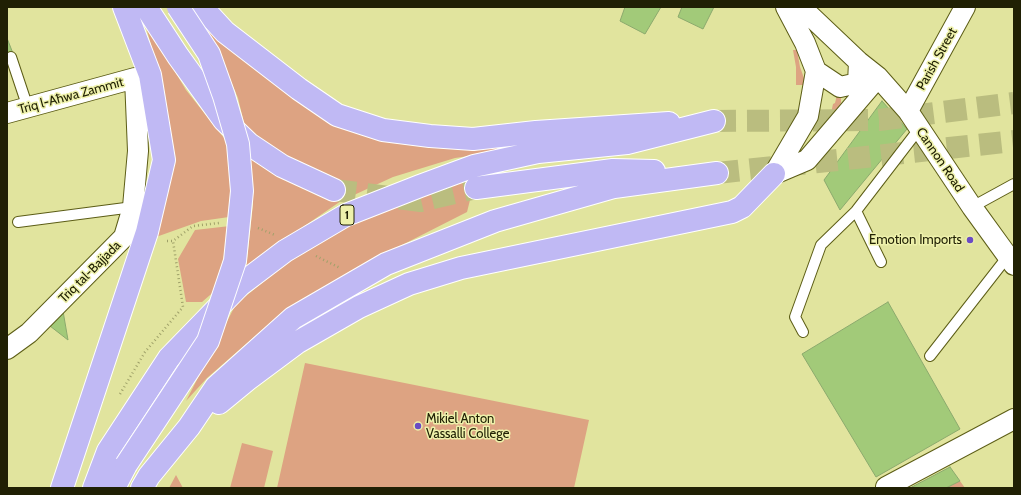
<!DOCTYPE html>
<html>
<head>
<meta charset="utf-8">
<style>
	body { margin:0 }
	#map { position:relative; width:1021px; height:495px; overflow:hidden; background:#e1e49e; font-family:Cabin,sans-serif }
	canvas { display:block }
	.frame { position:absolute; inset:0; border:8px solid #202004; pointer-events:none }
</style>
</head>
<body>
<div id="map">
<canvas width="1021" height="495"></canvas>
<div class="frame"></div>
</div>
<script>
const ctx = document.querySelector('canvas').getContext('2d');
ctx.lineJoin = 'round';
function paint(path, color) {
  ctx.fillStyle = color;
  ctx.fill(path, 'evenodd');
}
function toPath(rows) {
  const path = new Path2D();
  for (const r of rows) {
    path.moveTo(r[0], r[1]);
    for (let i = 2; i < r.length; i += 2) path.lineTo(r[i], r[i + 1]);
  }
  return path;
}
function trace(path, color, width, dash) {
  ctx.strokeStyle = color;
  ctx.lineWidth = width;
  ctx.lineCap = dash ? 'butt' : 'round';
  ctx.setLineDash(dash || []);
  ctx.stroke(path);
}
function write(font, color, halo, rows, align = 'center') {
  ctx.font = font + ' Cabin,sans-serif';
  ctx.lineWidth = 3;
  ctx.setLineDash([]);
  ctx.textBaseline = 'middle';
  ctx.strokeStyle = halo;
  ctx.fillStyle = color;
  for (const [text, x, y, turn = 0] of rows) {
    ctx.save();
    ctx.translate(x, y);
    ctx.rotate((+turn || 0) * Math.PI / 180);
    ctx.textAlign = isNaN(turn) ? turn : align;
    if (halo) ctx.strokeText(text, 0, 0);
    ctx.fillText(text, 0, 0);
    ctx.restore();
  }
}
paint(toPath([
	[188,7,198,7,321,114,527,142,531,147,455,158,393,177,341,201,284,240,246,269,253,204,249,144,238,98,213,39],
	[144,20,186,90,228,143,233,176,229,217,201,221,156,237,157,66],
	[793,50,797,50,800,67,805,81,805,85,796,85,796,67],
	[837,95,841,97,841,103,830,118,833,104,835,103],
	[476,176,467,212,349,272,283,312,207,378,186,401,236,304,289,261,350,224,419,195],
	[230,226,217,289,202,302,186,302,178,259,195,230],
	[305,363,589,420,574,488,277,488],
	[242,443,273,451,264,488,230,488],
	[176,475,183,488,169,488],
	[960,481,965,488,946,488]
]), '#dda382');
const building = toPath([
	[625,7,661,7,645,34,620,21,625,7],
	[682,7,714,7,703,29,678,17,682,7],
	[7,38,14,56,7,57,7,38],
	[882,101,907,129,840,210,824,180,882,101],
	[888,302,960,429,876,477,802,354,888,302],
	[63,311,68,340,50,326,63,311],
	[950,467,960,481,946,488,910,488,950,467]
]);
paint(building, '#a2ca79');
trace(building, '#8ba96d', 1);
trace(toPath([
	[714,121,879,120,1014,103],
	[717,173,1014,141],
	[334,190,421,201,476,188]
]), '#babd7f', 22, [22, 11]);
const lane = toPath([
	[11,57,28,108],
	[972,207,1014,184],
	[856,211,881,262],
	[18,222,133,207],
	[803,332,795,317,821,245,856,211,919,129],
	[930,356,1008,256]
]);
const street = toPath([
	[786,7,805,43,816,71,840,87,858,83,859,62],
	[801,7,859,62,878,77,908,111,972,207,1014,265],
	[908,111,965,7],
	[7,113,135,78,138,151,133,207,124,237,29,333,7,349],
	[774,174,807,160,878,77],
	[774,174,808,116,816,71],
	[886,487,1014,419]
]);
const highway = toPath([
	[146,7,178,56,224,120,249,144,282,166,334,190],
	[202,7,225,32,299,89,337,115,383,130,430,136,473,139,536,132,669,123],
	[476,188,613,170,654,171],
	[219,403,247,380,298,342,359,307,409,284,461,268,732,212,742,207,774,174],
	[62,488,147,232,164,160,150,75,124,7],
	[94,488,108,451,169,358,240,285,285,251,346,215,420,186,474,166,538,152,627,143,714,121],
	[114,488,126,465],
	[142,488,149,476,189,427,216,387,293,318,386,264,495,221,614,187,717,173]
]);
trace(lane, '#5c5d16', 12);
trace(street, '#5c5d16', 22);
trace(highway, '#fff', 24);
trace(toPath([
	[258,228,275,235],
	[167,241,173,241,193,226,219,223],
	[316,256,340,268],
	[120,394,145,352,183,307,173,241]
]), '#9fa169', 2.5, [1, 3]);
trace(lane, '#fff', 10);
trace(street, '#fff', 20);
trace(highway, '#c0b9f4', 22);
const highwayBridge = toPath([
	[126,465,208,341,235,261,242,191,238,144,224,96,209,54,178,7]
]);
trace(highwayBridge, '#fff', 24, []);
trace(highwayBridge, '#c0b9f4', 22);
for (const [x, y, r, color] of [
	[970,240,4,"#6a4bc4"],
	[418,426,4,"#6a4bc4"]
]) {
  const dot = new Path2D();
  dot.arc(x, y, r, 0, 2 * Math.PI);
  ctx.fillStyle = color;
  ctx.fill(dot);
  trace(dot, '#eef1ab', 1.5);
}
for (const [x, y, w] of [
	[347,215,14]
]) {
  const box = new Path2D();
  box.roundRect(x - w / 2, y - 10, w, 20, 3);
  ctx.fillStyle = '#eef1ab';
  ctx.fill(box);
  trace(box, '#202004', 1);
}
write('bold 12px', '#202004', null, [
	["1",347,215]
]);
write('13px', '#202004', '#eef1ab', [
	["Parish Street",937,59,-61],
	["Triq l-Aħwa Zammit",71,96,-15],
	["Cannon Road",940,160,56],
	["Triq tal-Bajjada",90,272,-45]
]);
write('13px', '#202004', '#eef1ab', [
	["Emotion Imports",962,240],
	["Mikiel Anton",426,419,"left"],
	["Vassalli College",426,434,"left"]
], 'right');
</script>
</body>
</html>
